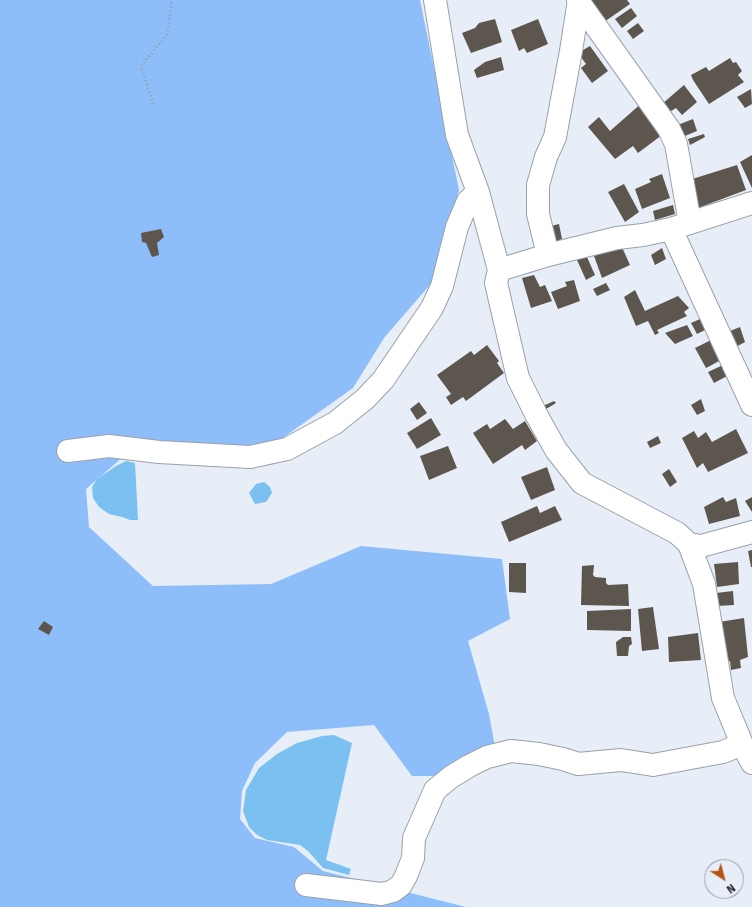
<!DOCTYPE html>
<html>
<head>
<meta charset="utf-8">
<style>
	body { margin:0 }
	#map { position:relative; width:752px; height:907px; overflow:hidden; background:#e7eef7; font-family:Signika,sans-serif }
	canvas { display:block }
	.north { position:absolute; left:704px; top:859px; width:40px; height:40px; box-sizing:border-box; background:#e7eef7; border:1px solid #989da4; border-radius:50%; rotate:144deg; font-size:11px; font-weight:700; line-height:16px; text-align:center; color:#212327 }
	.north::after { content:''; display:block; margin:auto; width:14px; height:18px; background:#b55317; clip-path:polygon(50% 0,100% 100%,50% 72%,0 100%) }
</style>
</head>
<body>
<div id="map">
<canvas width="752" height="907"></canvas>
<div class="north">N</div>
</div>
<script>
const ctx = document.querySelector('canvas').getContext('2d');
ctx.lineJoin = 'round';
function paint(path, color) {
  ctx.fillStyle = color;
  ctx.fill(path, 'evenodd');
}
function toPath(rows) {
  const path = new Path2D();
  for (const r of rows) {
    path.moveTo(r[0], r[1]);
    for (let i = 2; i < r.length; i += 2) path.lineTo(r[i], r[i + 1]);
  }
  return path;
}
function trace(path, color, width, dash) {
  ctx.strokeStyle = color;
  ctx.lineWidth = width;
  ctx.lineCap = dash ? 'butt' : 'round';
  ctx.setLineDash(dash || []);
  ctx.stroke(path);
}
paint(toPath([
	[0,0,420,0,459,190,435,279,384,338,353,388,277,442,216,450,123,457,86,489,89,527,153,586,271,584,361,546,502,559,510,619,468,641,489,714,495,747,439,776,412,776,374,725,287,732,255,763,242,791,240,819,255,838,294,847,323,871,466,907,0,907]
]), '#8ebefa');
paint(toPath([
	[126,461,135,463,138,520,130,520,122,517,109,514,99,507,93,498,92,487,97,479,116,466],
	[264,482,270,487,272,493,266,502,255,504,249,493,256,484],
	[334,735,352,743,326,860,351,869,349,875,323,868,308,851,300,845,267,840,257,835,249,827,243,811,246,790,259,768,277,754,297,743,322,736]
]), '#7ac1f2');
paint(toPath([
	[588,0,627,0,630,4,604,22],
	[631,8,637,16,622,28,615,19],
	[495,19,502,42,471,53,462,33,475,28,479,23],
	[538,19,548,44,527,53,524,48,519,51,511,30],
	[638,23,644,31,633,39,627,31],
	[590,46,608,71,592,83,581,68,586,64,578,53],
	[501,57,504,70,477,78,474,70,485,62],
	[730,58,733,63,736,62,742,71,738,75,744,82,709,104,693,80,691,75,706,67,709,71],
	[684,85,697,102,682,115,676,108,668,113,662,104],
	[751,89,752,104,745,108,737,97],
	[643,102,666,132,638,153,633,146,615,159,588,127,599,117,610,131],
	[693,119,697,131,680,138,675,126],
	[704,134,705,137,690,145,688,139],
	[752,155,752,188,740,162],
	[737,165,746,190,698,208,689,180],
	[662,174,670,198,642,209,635,189,651,182,649,179],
	[624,184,639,212,625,222,608,192],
	[673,205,675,214,655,220,653,211],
	[559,224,562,239,554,242,551,226],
	[161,229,164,237,157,243,159,255,152,257,146,243,142,242,141,233],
	[621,245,630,265,602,278,594,256],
	[662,248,666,259,655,265,651,255],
	[586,255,595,275,586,280,577,260],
	[534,275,540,287,545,285,552,301,531,308,522,278],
	[574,280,580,301,558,309,551,292,567,286,565,282],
	[606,283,610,290,597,296,593,289],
	[635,290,645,311,678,296,689,308,684,312,687,316,657,330,659,333,655,335,648,321,636,326,624,297],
	[700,319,705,330,697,334,691,323],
	[687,325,693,336,675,344,665,333],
	[740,327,745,342,732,349,725,333],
	[711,340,721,360,706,368,695,348],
	[487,345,499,361,497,363,504,373,466,401,463,397,451,405,446,397,451,394,437,375,471,351,474,355],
	[723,365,729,375,714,383,708,372],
	[701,399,705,411,697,415,691,405],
	[554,401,556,403,546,409,543,406],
	[419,402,427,413,417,420,410,409],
	[431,418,441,435,417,449,407,433],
	[505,419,513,429,525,421,537,441,525,450,522,445,493,464,473,433,487,424,490,429],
	[736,429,748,453,708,472,703,463,697,468,682,438,694,431,698,438,706,432,712,442],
	[658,436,661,443,650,448,647,442],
	[448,446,457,468,429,480,420,456],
	[547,467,555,490,531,500,521,477],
	[669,469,677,482,670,487,662,474],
	[723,497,726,502,736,498,740,516,709,524,704,507],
	[752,497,752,512,745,501],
	[537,506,540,513,555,506,562,520,509,542,501,522],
	[752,550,752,567,751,567,748,551],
	[738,562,739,584,717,587,714,564],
	[509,563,526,563,526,593,509,592],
	[594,565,593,575,595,577,606,578,606,583,608,585,628,584,629,606,581,605,582,566],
	[733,591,734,605,717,606,716,593],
	[653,607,659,649,642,651,638,609],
	[631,609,631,631,587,630,587,611],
	[744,618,748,657,740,660,741,668,731,670,730,661,725,662,719,622],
	[44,621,53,627,49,635,38,629],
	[698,633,701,660,669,662,668,637],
	[623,637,631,637,632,644,629,646,628,656,617,656,616,642]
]), '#5d564f');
const minor = toPath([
	[435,0,457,135,478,192,499,270,496,283,518,378,536,414,556,450,582,483,677,533,689,544,704,584,723,698,742,744,752,763],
	[578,1,669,129,676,144,690,223],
	[671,229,752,405],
	[548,255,538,214,538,185,546,157,555,137,571,51,579,0],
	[499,270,548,255,617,238,643,235,671,229,752,203],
	[68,451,109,446,159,452,250,457,287,449,335,423,365,399,383,380,432,308,442,286,457,227,468,201,478,192],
	[689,544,701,546,752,532],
	[306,885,382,894,393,891,401,885,406,876,413,858,414,838,435,790,451,777,469,766,487,757,511,751,539,754,563,759,578,764,621,760,653,765,723,752,742,744]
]);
trace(minor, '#9aa1a9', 24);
trace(toPath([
	[153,104,141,66,167,35,172,0]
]), '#969ba2', 2.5, [1, 3]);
trace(minor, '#fff', 22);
</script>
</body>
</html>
